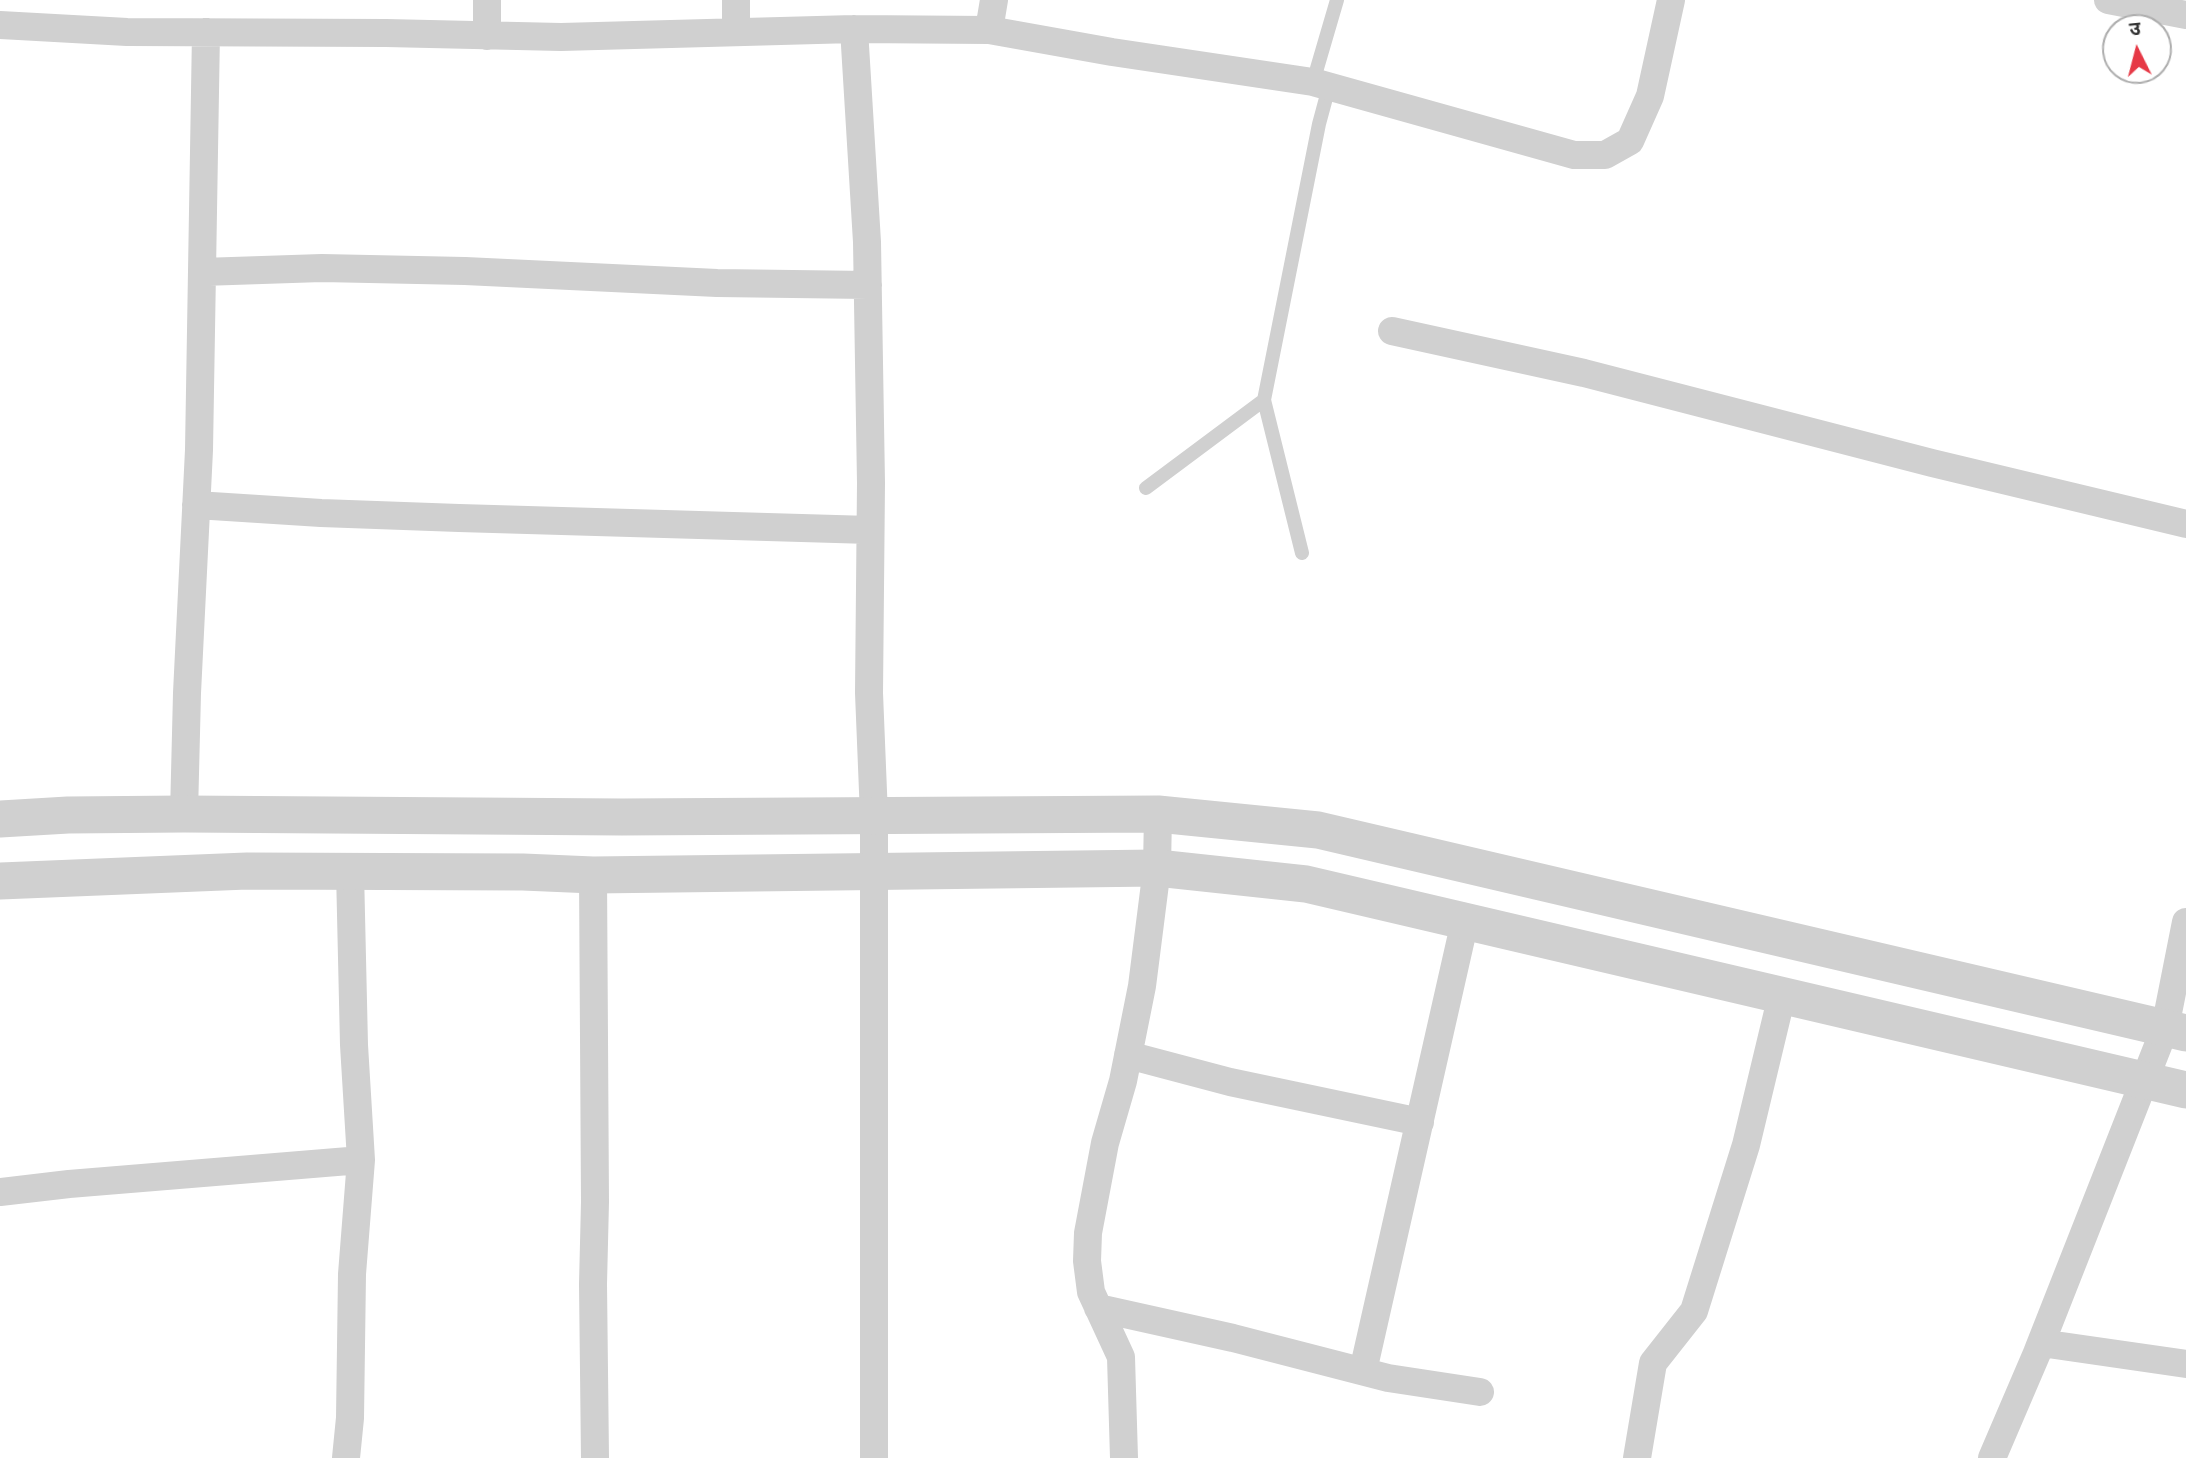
<!DOCTYPE html>
<html>
<head>
<meta charset="utf-8">
<style>
	body { margin:0 }
	#map { position:relative; width:2186px; height:1458px; overflow:hidden; background:#fff; font-family:"Sofia Sans Condensed","Noto Sans Devanagari",sans-serif }
	canvas { display:block }
	.north { position:absolute; left:2102px; top:14px; width:70px; height:70px; box-sizing:border-box; background:#fff; border:2px solid #adadad; border-radius:50%; rotate:354deg; font-size:19px; font-weight:700; line-height:28px; text-align:center; color:#333 }
	.north::after { content:''; display:block; margin:auto; width:24px; height:32px; background:#e63946; clip-path:polygon(50% 0,100% 100%,50% 72%,0 100%) }
</style>
</head>
<body>
<div id="map">
<canvas width="2186" height="1458"></canvas>
<div class="north">उ</div>
</div>
<script>
const ctx = document.querySelector('canvas').getContext('2d');
ctx.lineJoin = 'round';
function toPath(rows) {
  const path = new Path2D();
  for (const r of rows) {
    path.moveTo(r[0], r[1]);
    for (let i = 2; i < r.length; i += 2) path.lineTo(r[i], r[i + 1]);
  }
  return path;
}
function trace(path, color, width, dash) {
  ctx.strokeStyle = color;
  ctx.lineWidth = width;
  ctx.lineCap = dash ? 'butt' : 'round';
  ctx.setLineDash(dash || []);
  ctx.stroke(path);
}
trace(toPath([
	[1313,82,1337,0],
	[1264,400,1319,124,1329,87],
	[1146,488,1264,400,1302,553]
]), '#d0d0d0', 14);
trace(toPath([
	[2108,0,2186,15],
	[0,25,127,32,386,33,561,37,854,29,989,30,1112,52,1313,82,1574,155,1605,155,1630,141,1650,96,1671,0],
	[854,29,867,242,871,483,869,693,874,816,874,1458],
	[989,30,994,0],
	[736,32,736,0],
	[487,36,487,0],
	[202,272,322,268,465,271,717,283,868,285],
	[1392,331,1584,373,1932,463,2186,524],
	[196,505,321,513,459,518,870,530],
	[184,814,187,693,199,450,206,32],
	[593,875,595,1202,593,1284,595,1458],
	[1128,1055,1230,1082,1420,1122],
	[0,1192,69,1184,361,1160],
	[1098,1308,1233,1338,1388,1378,1480,1392],
	[2041,1343,2186,1364],
	[1363,1371,1465,921],
	[346,1458,350,1418,352,1274,361,1160,354,1045,350,871],
	[1124,1458,1121,1357,1091,1292,1087,1261,1088,1233,1105,1143,1123,1081,1142,986,1157,868,1158,814],
	[1637,1458,1653,1363,1694,1311,1746,1145,1782,995],
	[1992,1458,2037,1353,2165,1028,2186,922]
]), '#d0d0d0', 28);
trace(toPath([
	[0,819,68,815,184,814,622,817,1158,814,1318,830,2186,1033],
	[0,881,247,871,523,872,593,875,1157,868,1306,884,2186,1090]
]), '#d0d0d0', 37);
</script>
</body>
</html>
